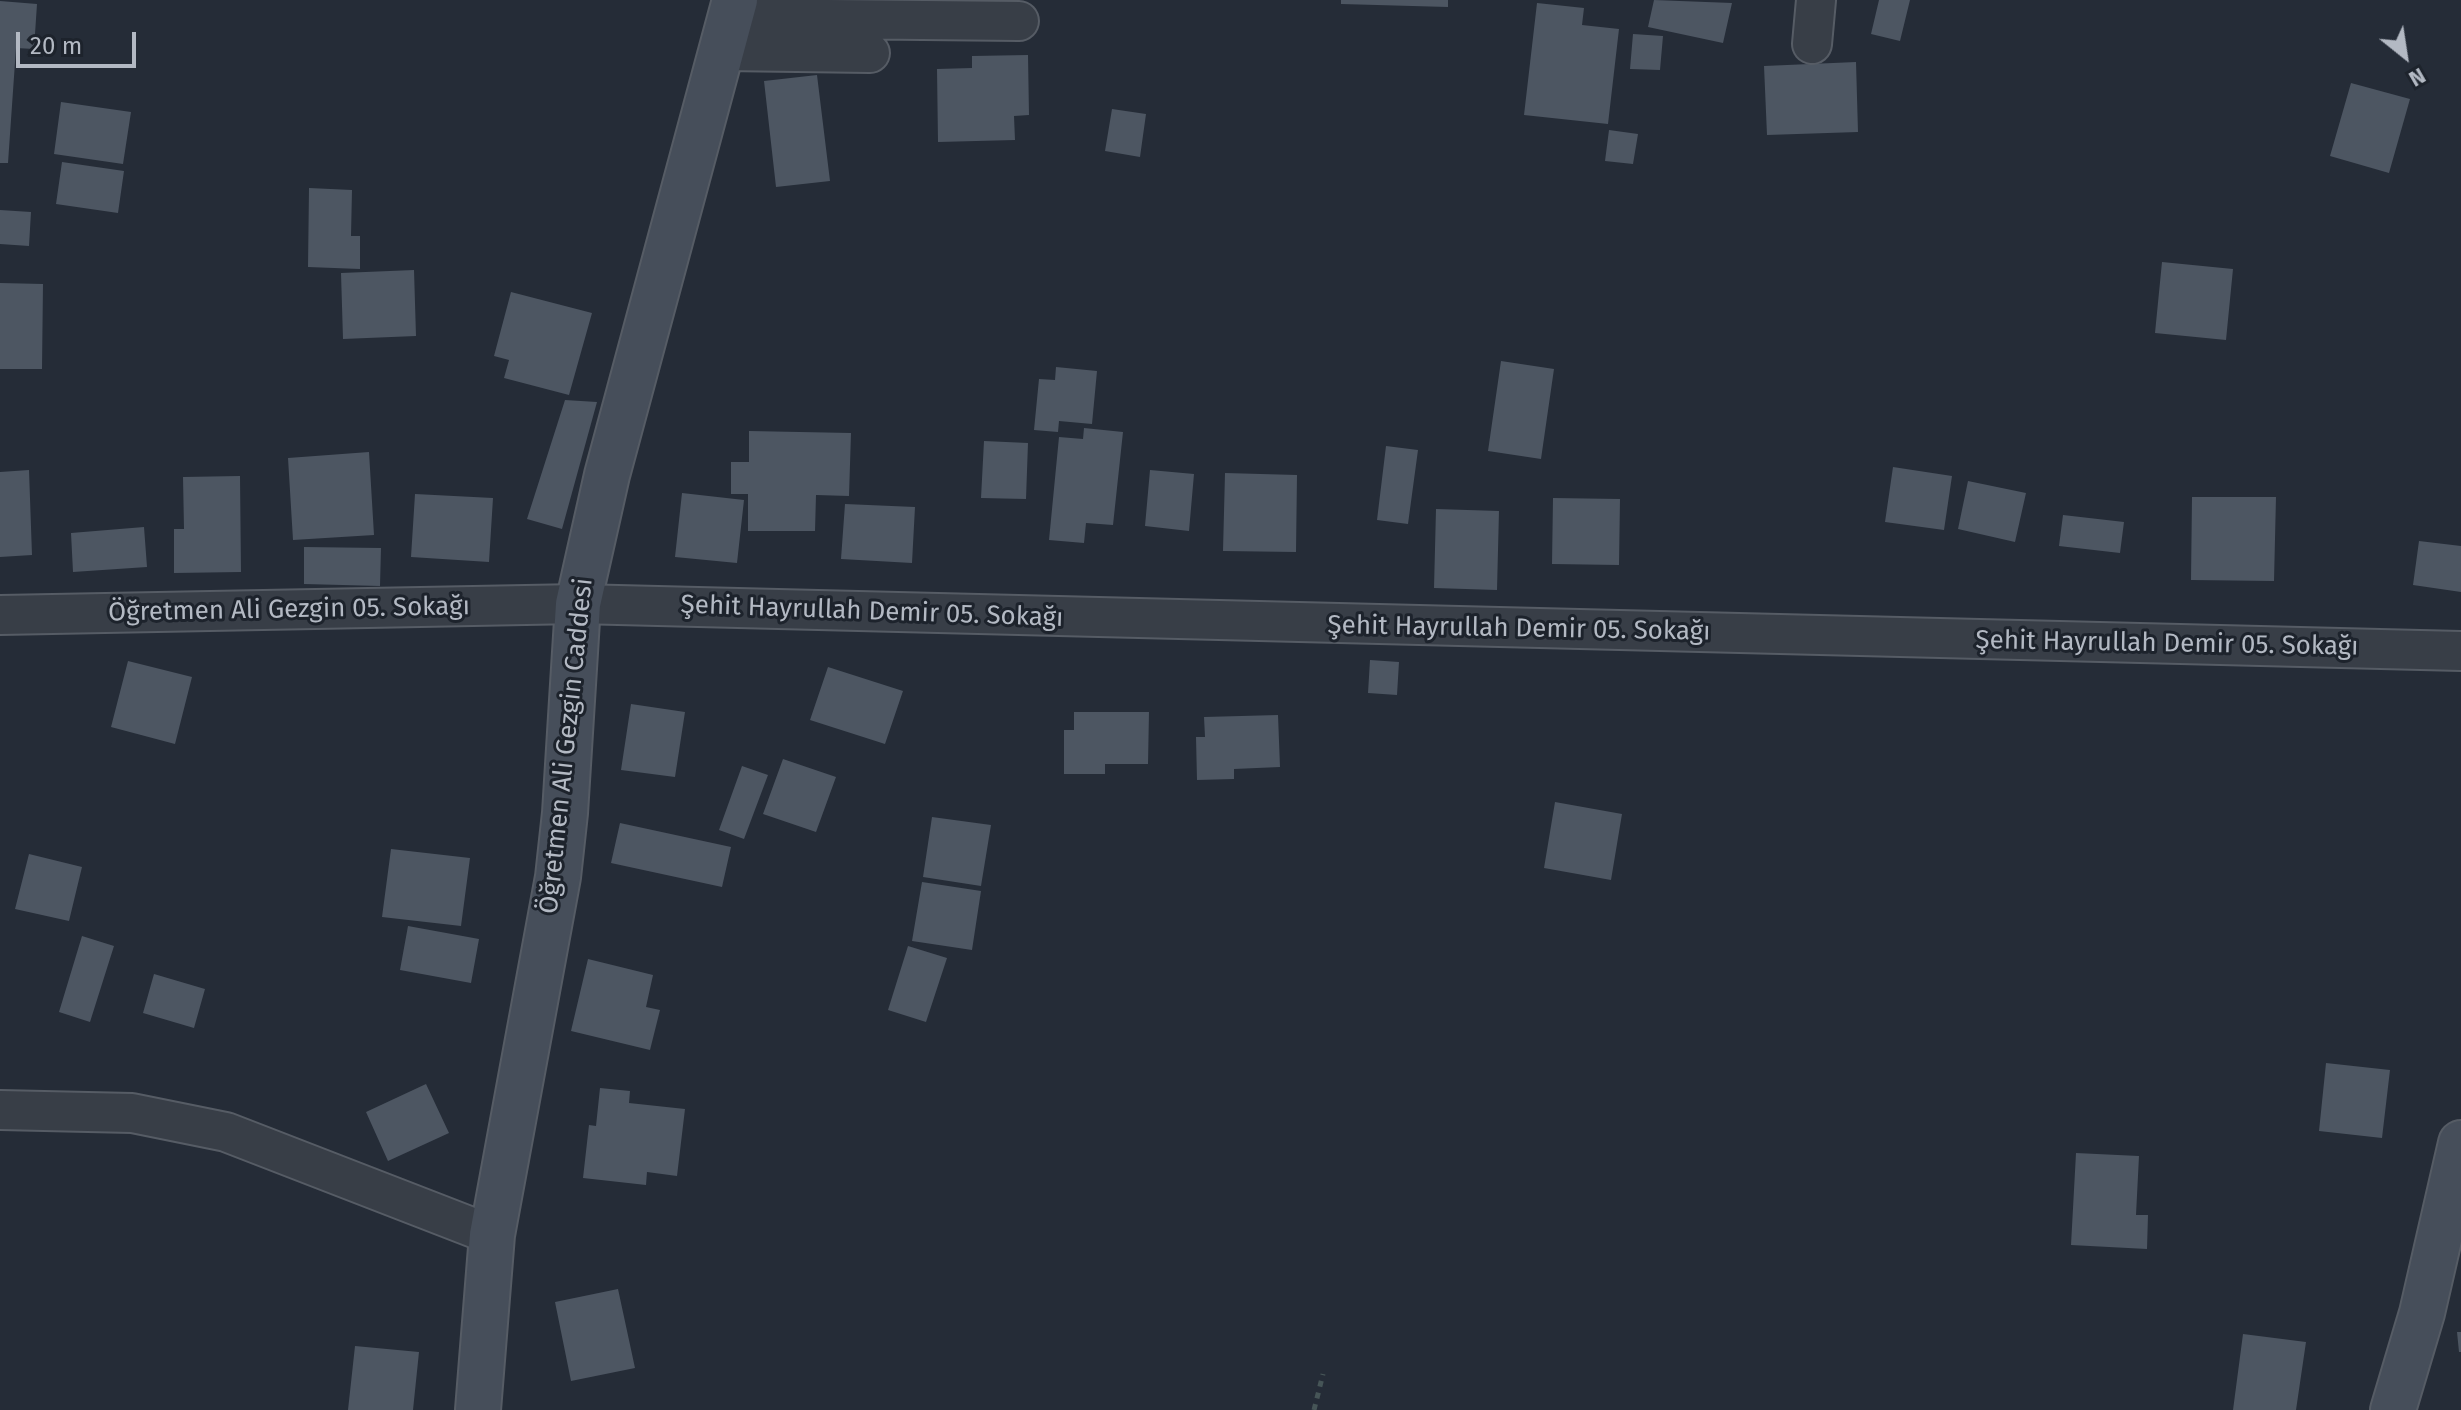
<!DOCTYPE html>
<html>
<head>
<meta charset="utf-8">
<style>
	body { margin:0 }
	#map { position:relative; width:2461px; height:1410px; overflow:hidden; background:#252c37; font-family:"Fira Sans",sans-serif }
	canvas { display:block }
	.north { position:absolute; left:2365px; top:16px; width:80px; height:80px; -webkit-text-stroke:6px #1d232c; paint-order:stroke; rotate:150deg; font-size:22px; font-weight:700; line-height:32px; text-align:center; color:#b3b9c3 }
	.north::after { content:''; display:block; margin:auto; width:28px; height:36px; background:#b3b9c3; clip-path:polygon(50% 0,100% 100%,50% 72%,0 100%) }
	.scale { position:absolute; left:16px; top:32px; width:120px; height:36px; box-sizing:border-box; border:4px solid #b3b9c3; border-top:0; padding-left:10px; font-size:24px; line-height:28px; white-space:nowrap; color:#b3b9c3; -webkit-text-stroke:6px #1d232c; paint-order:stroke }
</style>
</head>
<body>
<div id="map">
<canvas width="2461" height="1410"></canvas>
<div class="north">N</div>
<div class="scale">20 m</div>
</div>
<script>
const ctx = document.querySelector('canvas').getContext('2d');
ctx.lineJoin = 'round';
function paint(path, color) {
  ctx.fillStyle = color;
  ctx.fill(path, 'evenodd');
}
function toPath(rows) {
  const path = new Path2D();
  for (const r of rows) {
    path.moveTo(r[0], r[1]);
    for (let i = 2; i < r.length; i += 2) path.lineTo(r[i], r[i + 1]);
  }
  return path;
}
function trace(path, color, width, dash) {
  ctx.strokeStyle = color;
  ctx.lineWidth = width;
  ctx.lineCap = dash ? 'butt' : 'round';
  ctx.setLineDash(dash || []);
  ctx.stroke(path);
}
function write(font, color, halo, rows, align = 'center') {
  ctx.font = font + ' "Fira Sans",sans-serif';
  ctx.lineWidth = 6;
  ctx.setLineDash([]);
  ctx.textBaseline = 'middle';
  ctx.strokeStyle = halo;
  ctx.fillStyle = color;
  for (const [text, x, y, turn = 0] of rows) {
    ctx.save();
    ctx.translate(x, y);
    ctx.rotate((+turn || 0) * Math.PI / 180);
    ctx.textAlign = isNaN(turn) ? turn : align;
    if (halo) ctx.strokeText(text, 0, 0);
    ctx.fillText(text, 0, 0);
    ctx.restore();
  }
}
paint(toPath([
	[1341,0,1448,0,1448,7,1341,4],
	[1654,0,1732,3,1723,43,1648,27],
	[1879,0,1910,0,1900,41,1871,34],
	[0,1,37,4,34,49,16,48,8,163,0,163],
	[1537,3,1584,8,1582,25,1619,29,1608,124,1524,115],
	[1633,34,1663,36,1660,70,1630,69],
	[1028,55,1029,115,1014,116,1015,140,938,142,937,69,972,68,972,56],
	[1856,62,1858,132,1767,135,1764,66],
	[817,75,830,181,776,187,764,81],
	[2351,83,2410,99,2389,173,2330,156],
	[61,102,131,112,123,164,54,154],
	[1112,109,1146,114,1140,157,1105,151],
	[1609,130,1638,134,1633,164,1605,161],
	[62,162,124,171,118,213,56,204],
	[309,188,352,190,351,236,360,236,360,269,308,267],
	[0,210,31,212,29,246,0,244],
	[2162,262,2233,269,2226,340,2155,333],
	[414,270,416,336,343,339,341,273],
	[0,283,43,284,42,369,0,369],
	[511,292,592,313,569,395,504,378,509,360,494,356],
	[1501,361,1554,369,1541,459,1488,451],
	[1056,367,1097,371,1092,424,1059,421,1058,432,1034,430,1039,379,1055,380],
	[565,400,597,402,562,529,527,519],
	[1084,428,1123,432,1113,525,1086,523,1084,543,1049,540,1059,437,1083,439],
	[749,431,851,433,849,496,816,495,815,531,748,531,748,494,731,494,731,462,749,462],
	[984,441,1028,443,1026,499,981,498],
	[1386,446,1418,450,1408,524,1377,520],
	[369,452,374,535,293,540,288,458],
	[1893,467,1952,476,1944,530,1885,522],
	[29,470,32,555,0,557,0,472],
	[1150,470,1194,474,1189,531,1145,526],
	[1225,473,1297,475,1296,552,1223,551],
	[240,476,241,572,174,573,174,529,184,529,183,477],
	[1968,481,2026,493,2015,542,1958,529],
	[682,493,744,500,737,563,675,557],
	[415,494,493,498,489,562,411,557],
	[2192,497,2276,497,2274,581,2191,580],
	[1553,498,1620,499,1619,565,1552,564],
	[845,504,915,507,912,563,841,559],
	[1436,509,1499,511,1497,590,1434,588],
	[2063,515,2124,522,2120,553,2059,546],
	[144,527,147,567,73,572,71,533],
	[2419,541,2461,546,2461,592,2413,585],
	[304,547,381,548,380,586,304,584],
	[1370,660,1399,662,1397,695,1368,693],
	[128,661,192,677,175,744,111,727],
	[828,667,903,691,885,744,810,720],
	[631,704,685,712,675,777,621,770],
	[1074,712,1149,712,1148,764,1105,764,1105,774,1064,774,1064,730,1074,730],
	[1278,715,1280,767,1234,769,1234,779,1197,780,1196,737,1205,737,1204,717],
	[783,759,836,777,816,832,763,814],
	[742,766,768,775,744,839,719,830],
	[1555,802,1622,814,1611,880,1544,868],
	[932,817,991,825,981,886,923,877],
	[620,823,731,847,722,887,611,863],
	[391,849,470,858,461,926,382,917],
	[29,854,82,867,69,921,15,909],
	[922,882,981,891,972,950,912,941],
	[408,926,479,939,471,983,400,970],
	[82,936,114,946,90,1022,59,1012],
	[908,946,947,958,926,1022,888,1010],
	[588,959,653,975,646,1007,660,1010,650,1050,571,1031],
	[154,974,205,989,194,1028,143,1013],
	[2326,1063,2390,1070,2382,1138,2319,1131],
	[426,1084,449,1133,388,1161,366,1112],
	[600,1088,630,1091,629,1103,685,1109,677,1176,647,1172,646,1185,583,1178,589,1125,596,1126],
	[2076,1153,2139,1156,2136,1215,2148,1215,2147,1249,2071,1245],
	[618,1289,635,1368,571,1381,555,1302],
	[2457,1332,2461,1332,2461,1352,2459,1352],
	[2243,1334,2306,1342,2296,1410,2233,1410],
	[355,1346,419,1352,413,1410,348,1410]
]), '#4d5662');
const street = toPath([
	[731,18,1019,21],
	[1812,44,1816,0],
	[724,51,870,53],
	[0,615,578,604,2461,651],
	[0,1110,132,1113,226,1132,492,1235]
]);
const secondary = toPath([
	[478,1410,492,1235,558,877,565,813,578,604,607,475,735,0],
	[2393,1410,2422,1313,2461,1143]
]);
trace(street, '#565c65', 42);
trace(secondary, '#565c65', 48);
trace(toPath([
	[1314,1410,1323,1374]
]), '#465557', 5, [6, 6]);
trace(street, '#383e47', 38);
trace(secondary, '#464e5a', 44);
write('26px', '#b3b9c3', '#1d232c', [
	["Öğretmen Ali Gezgin 05. Sokağı",289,610,-1],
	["Şehit Hayrullah Demir 05. Sokağı",872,612,2],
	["Şehit Hayrullah Demir 05. Sokağı",1519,629,1],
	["Şehit Hayrullah Demir 05. Sokağı",2167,644,1],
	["Öğretmen Ali Gezgin Caddesi",567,746,-84]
]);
</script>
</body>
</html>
